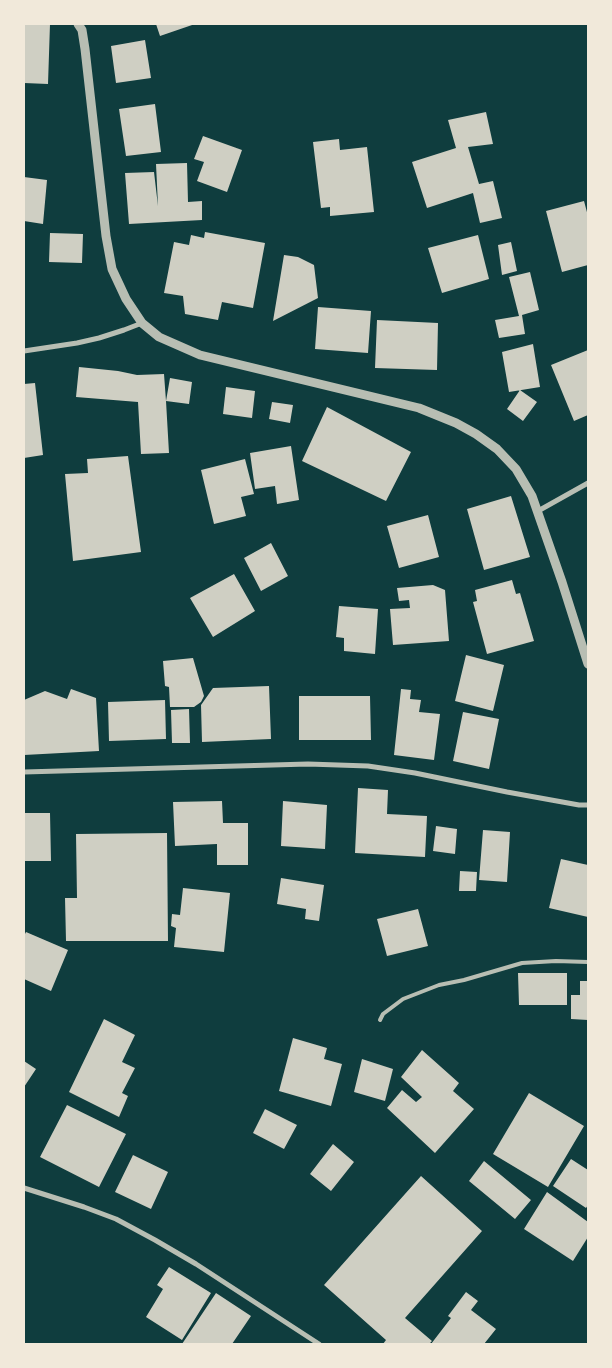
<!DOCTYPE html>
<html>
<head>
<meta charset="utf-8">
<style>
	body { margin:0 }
	#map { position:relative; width:612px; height:1368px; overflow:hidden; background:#0f3d3e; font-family:"Noto Sans",sans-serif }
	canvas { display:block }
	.frame { position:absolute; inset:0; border:25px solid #f1e9da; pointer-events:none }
</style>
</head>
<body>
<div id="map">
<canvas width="612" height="1368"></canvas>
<div class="frame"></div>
</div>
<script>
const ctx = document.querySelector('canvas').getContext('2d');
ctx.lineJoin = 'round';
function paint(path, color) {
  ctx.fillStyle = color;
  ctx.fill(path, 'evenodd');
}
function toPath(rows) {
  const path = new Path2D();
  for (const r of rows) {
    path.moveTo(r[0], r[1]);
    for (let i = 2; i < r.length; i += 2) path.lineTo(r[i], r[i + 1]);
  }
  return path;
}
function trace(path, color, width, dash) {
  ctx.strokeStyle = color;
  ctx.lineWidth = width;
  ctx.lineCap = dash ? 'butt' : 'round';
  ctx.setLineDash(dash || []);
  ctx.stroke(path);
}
paint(toPath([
	[24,24,50,24,48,84,24,83],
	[156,24,195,24,160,36],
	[145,40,151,78,116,83,111,46],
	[155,104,161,152,126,156,119,109],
	[486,112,493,144,468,147,479,184,493,181,502,218,480,223,473,193,427,208,412,162,456,148,448,120],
	[203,136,242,150,227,192,197,181,204,162,194,159],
	[339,139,340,150,367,147,374,212,330,216,330,207,321,208,313,142],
	[187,163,188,202,202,201,202,220,129,224,125,173,154,172,158,206,156,164],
	[24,177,47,180,43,224,24,221],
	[584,201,588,216,588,265,562,272,546,211],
	[205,232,265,243,253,308,222,302,218,320,185,314,183,296,164,293,174,242,189,245,191,235,204,238],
	[50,233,83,234,82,263,49,262],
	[478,235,489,279,442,293,428,248],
	[511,242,517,271,502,275,498,245],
	[284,255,298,257,314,265,318,298,273,321],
	[530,272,539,310,522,315,525,334,499,338,495,320,519,316,509,277],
	[318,307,371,311,368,353,315,349],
	[377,320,438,323,437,370,375,368],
	[533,344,540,387,509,392,502,352],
	[588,350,588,415,574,421,551,365],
	[79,367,118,371,137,375,164,374,166,401,170,378,192,382,189,404,166,401,169,453,141,454,138,402,76,397],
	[35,383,43,455,24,458,24,384],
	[226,387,255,391,252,418,223,414],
	[520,390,537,402,523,421,507,409],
	[272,402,293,405,290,423,269,419],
	[327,407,411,452,386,501,302,461],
	[291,446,299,500,277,504,275,486,255,489,250,453],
	[128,456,141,552,73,561,65,474,88,473,87,459],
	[245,459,254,494,241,497,246,516,214,524,201,470],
	[511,496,530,557,484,570,467,509],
	[428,515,439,557,399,568,387,526],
	[271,543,288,576,261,591,244,558],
	[234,574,255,611,213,637,190,598],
	[512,580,516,594,520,593,534,641,487,654,473,602,477,601,475,590],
	[433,585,445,590,449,641,393,645,390,609,410,608,409,600,399,601,397,588],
	[339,606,378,609,375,654,344,651,344,638,336,637],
	[466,655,504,665,493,711,455,701],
	[193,658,204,696,201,702,194,707,170,707,169,687,165,686,163,661],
	[269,686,271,739,202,742,201,705,213,688],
	[71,689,96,698,99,751,24,755,24,700,45,691,67,699],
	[401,689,411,690,410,699,421,700,419,712,440,714,434,760,394,755],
	[299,696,370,696,371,740,299,740],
	[165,700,166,739,109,741,108,702],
	[189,709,190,743,172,743,171,710],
	[463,712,499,719,489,769,453,761],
	[358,788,388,790,387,814,427,816,425,857,355,853],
	[222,801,223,823,248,823,248,865,217,865,217,844,175,846,173,802],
	[283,801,327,805,325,849,281,846],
	[24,813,50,813,51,861,24,861],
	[436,826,457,829,455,854,433,851],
	[483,830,510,832,507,882,479,880],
	[167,833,168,941,66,941,65,898,77,898,76,834],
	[561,859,588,865,588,917,549,908],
	[460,871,477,872,476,891,459,891],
	[281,878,324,885,319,921,305,919,306,909,277,904],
	[183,888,230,893,224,952,174,947,176,928,171,926,172,914,180,915],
	[418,909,428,946,387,956,377,919],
	[26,932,68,950,51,991,24,979,24,936],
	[518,973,567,973,567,1005,519,1005],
	[580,981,588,981,588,1020,571,1019,571,995,580,995],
	[104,1019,135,1035,122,1062,135,1068,122,1093,128,1096,119,1117,69,1092],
	[293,1038,327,1048,324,1059,342,1064,331,1106,279,1091],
	[422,1050,459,1083,453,1091,474,1109,435,1153,387,1108,402,1090,416,1102,422,1097,401,1077],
	[362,1059,393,1069,385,1101,354,1092],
	[24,1061,36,1069,24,1087],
	[529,1093,584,1126,548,1187,493,1154],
	[67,1105,126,1134,99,1187,40,1157],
	[265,1109,297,1125,284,1149,253,1133],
	[333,1144,354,1162,331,1191,310,1174],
	[133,1155,168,1172,151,1209,115,1192],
	[571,1159,588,1170,588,1205,586,1208,553,1186],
	[484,1161,531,1200,515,1219,469,1181],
	[421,1176,482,1231,405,1318,432,1341,429,1344,383,1344,386,1340,324,1285],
	[547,1192,588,1222,588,1237,573,1261,524,1229],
	[169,1267,211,1293,182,1340,146,1317,163,1289,157,1285],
	[466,1292,478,1301,471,1310,496,1329,484,1344,431,1344,451,1318,448,1316],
	[216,1293,251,1316,232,1344,182,1344]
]), '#cfcfc3');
trace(toPath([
	[380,1020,383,1014,403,999,439,985,464,980,522,963,556,961,588,962]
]), '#b8beb3', 4);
trace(toPath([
	[24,351,77,343,99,338,124,330,142,323],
	[538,511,588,483],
	[24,772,308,764,368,766,415,773,507,792,579,805,588,805],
	[24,1188,84,1207,116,1219,155,1240,196,1264,319,1344]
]), '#b8beb3', 5);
trace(toPath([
	[78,24,82,30,85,49,106,236,112,269,126,299,142,323,159,337,200,355,419,408,456,423,476,434,497,449,516,469,532,496,562,582,588,664]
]), '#b8beb3', 9);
</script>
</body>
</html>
